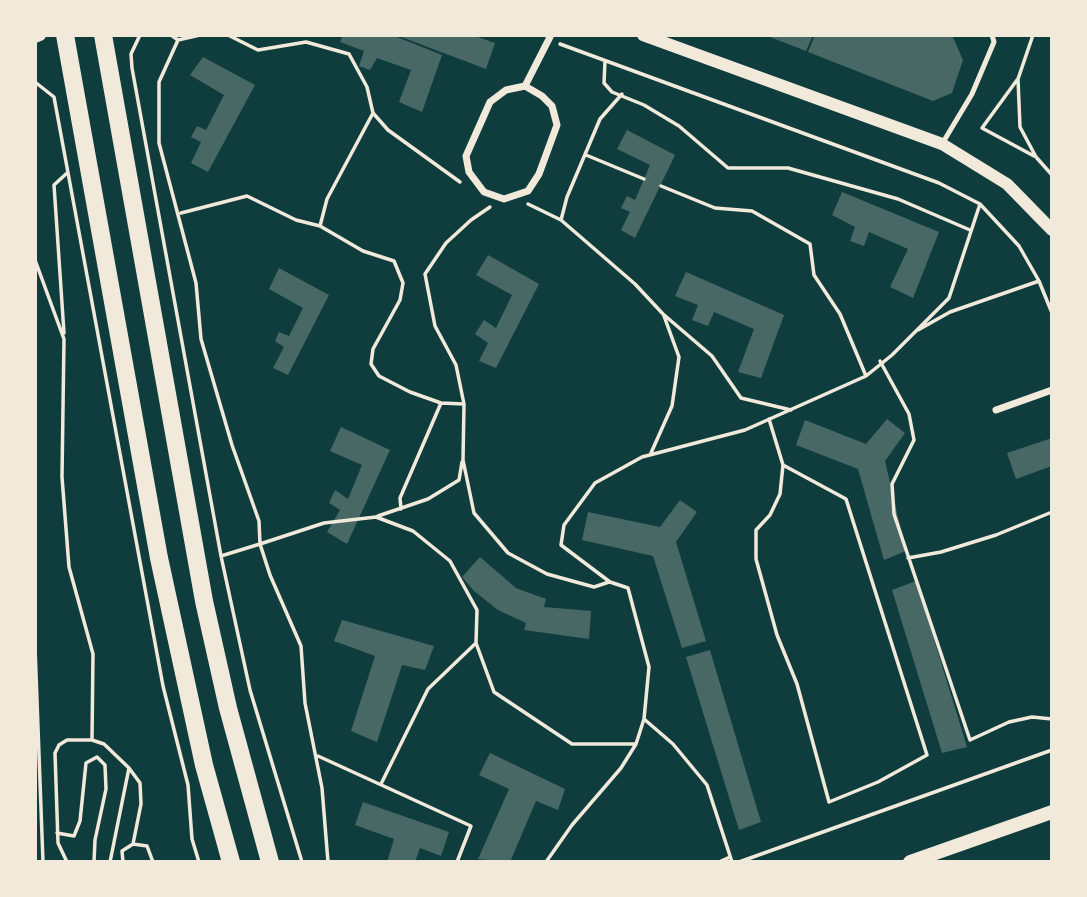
<!DOCTYPE html>
<html>
<head>
<meta charset="utf-8">
<style>
	body { margin:0 }
	#map { position:relative; width:1087px; height:897px; overflow:hidden; background:#0f3d3e; font-family:Figtree,sans-serif }
	canvas { display:block }
	.frame { position:absolute; inset:0; border:37px solid #f1e9da; pointer-events:none }
</style>
</head>
<body>
<div id="map">
<canvas width="1087" height="897"></canvas>
<div class="frame"></div>
</div>
<script>
const ctx = document.querySelector('canvas').getContext('2d');
ctx.lineJoin = 'round';
function paint(path, color) {
  ctx.fillStyle = color;
  ctx.fill(path, 'evenodd');
}
function toPath(rows) {
  const path = new Path2D();
  for (const r of rows) {
    path.moveTo(r[0], r[1]);
    for (let i = 2; i < r.length; i += 2) path.lineTo(r[i], r[i + 1]);
  }
  return path;
}
function trace(path, color, width, dash) {
  ctx.strokeStyle = color;
  ctx.lineWidth = width;
  ctx.lineCap = dash ? 'butt' : 'round';
  ctx.setLineDash(dash || []);
  ctx.stroke(path);
}
paint(toPath([
	[343,35,392,35,442,55,422,112,399,102,411,70,377,58,370,70,359,66,364,51,340,42],
	[396,35,472,35,495,43,486,69],
	[765,35,813,35,806,51],
	[815,35,952,35,963,60,952,93,933,101,808,52],
	[203,57,255,85,208,172,191,163,201,142,191,137,197,126,206,130,224,95,190,75],
	[627,130,675,155,635,238,621,230,630,212,621,208,627,196,635,200,650,165,617,149],
	[842,192,939,232,913,298,890,287,908,249,869,232,864,246,850,241,855,227,832,215],
	[488,255,539,284,496,368,479,361,488,343,475,334,484,320,496,328,512,295,476,275],
	[279,268,329,295,288,375,273,368,284,347,275,341,279,332,289,336,303,308,269,289],
	[686,272,784,315,761,378,738,372,754,329,714,312,708,326,692,320,698,305,675,296],
	[887,419,905,433,885,461,906,551,884,560,858,469,796,445,805,420,866,444],
	[341,427,390,450,347,544,327,532,340,510,329,503,335,490,348,499,362,465,330,451],
	[1052,438,1052,466,1016,479,1007,453],
	[680,500,697,512,676,542,706,641,682,648,653,556,582,540,588,512,660,527],
	[480,557,516,588,546,599,544,607,591,611,589,639,524,630,526,623,498,610,474,591,462,577],
	[916,581,967,747,942,753,892,590],
	[342,620,434,646,425,670,402,665,377,742,351,731,375,656,334,641],
	[710,650,761,822,739,830,686,657],
	[490,753,565,789,558,810,536,801,510,862,478,859,509,789,479,775],
	[363,802,449,832,441,856,420,848,415,862,387,862,394,839,355,825]
]), '#486865');
trace(toPath([
	[140,35,131,54,132,68,221,556,250,690,302,862],
	[171,35,178,40],
	[200,35,178,40,159,82,159,143,196,283,201,339,232,445,259,521,260,544,221,556],
	[228,35,258,50,306,42,349,54,367,87,373,113,388,130,460,182],
	[1033,35,1018,79,1020,127,1036,157,1052,175],
	[560,44,939,183,980,204,1019,246,1039,281,1052,313],
	[605,61,604,83,612,92,644,105,679,126,728,168,788,168,898,199,970,230],
	[1017,80,982,128,1034,156],
	[35,82,54,97,163,686,188,785,192,839,199,862],
	[373,113,327,199,320,226,363,251,394,261,403,283,400,300,373,349,371,364,379,376,410,392,441,403,464,404],
	[586,155,644,179],
	[661,186,715,208,752,211,810,244,814,275,840,314,866,376],
	[528,204,561,220,635,284,663,314,712,356,741,398,791,410],
	[490,207,471,220,446,243,425,274,435,326,456,365,464,404,463,460,474,513,508,553,547,574,594,587,609,582],
	[181,213,247,196,296,220,320,226],
	[561,220,567,197,600,119,622,94],
	[35,260,64,339,62,477,69,567,93,654,92,740,67,740,59,745,55,753,58,843,67,862],
	[918,330,950,312,1039,281],
	[64,333,54,185,67,173],
	[880,361,909,414,914,440,892,484,894,514,970,740,1009,722,1032,717,1052,719],
	[769,419,783,465,780,494,770,515,756,530,756,559,777,635,797,684,829,802,878,782,927,755,846,499,783,465],
	[651,453,672,406,679,357,664,316],
	[401,509,400,498,441,403],
	[378,516,428,499,459,480,462,462],
	[908,558,941,552,996,535,1052,512],
	[35,647,43,862],
	[644,719,673,744,707,785,732,862],
	[92,740,104,744,129,768,140,783,141,804,133,844],
	[318,756,471,826,457,862],
	[381,784,428,689,476,643],
	[57,833,74,836,80,821,86,763,97,757,105,765,106,789,95,840,94,862],
	[110,862,129,768],
	[123,862,122,851,133,844,147,846,153,862],
	[328,862,322,788,305,703,301,646,270,575,260,544,324,523,376,517,413,531,450,561,477,610,476,643,494,692,572,744,636,744,644,719,649,667,628,588,610,582,561,545,564,525,595,483,642,457,745,430,866,376,892,355,949,298,980,204],
	[546,862,572,825,621,768,636,744],
	[719,862,730,857],
	[739,862,1052,750]
]), '#f1e9da', 3.5);
trace(toPath([
	[942,144,972,94,994,42,992,35]
]), '#f1e9da', 5);
trace(toPath([
	[525,86,542,96,552,106,557,125,539,174,528,191,504,199,484,192,469,172,466,156,490,102,506,90,525,86],
	[525,86,551,35],
	[996,410,1052,390]
]), '#f1e9da', 7);
trace(toPath([
	[643,35,942,144,1007,184,1052,230],
	[35,37,40,35]
]), '#f1e9da', 12);
trace(toPath([
	[910,862,1052,812]
]), '#f1e9da', 14);
trace(toPath([
	[65,35,159,558,204,765,231,862],
	[103,35,204,601,228,708,270,862]
]), '#f1e9da', 18);
</script>
</body>
</html>
